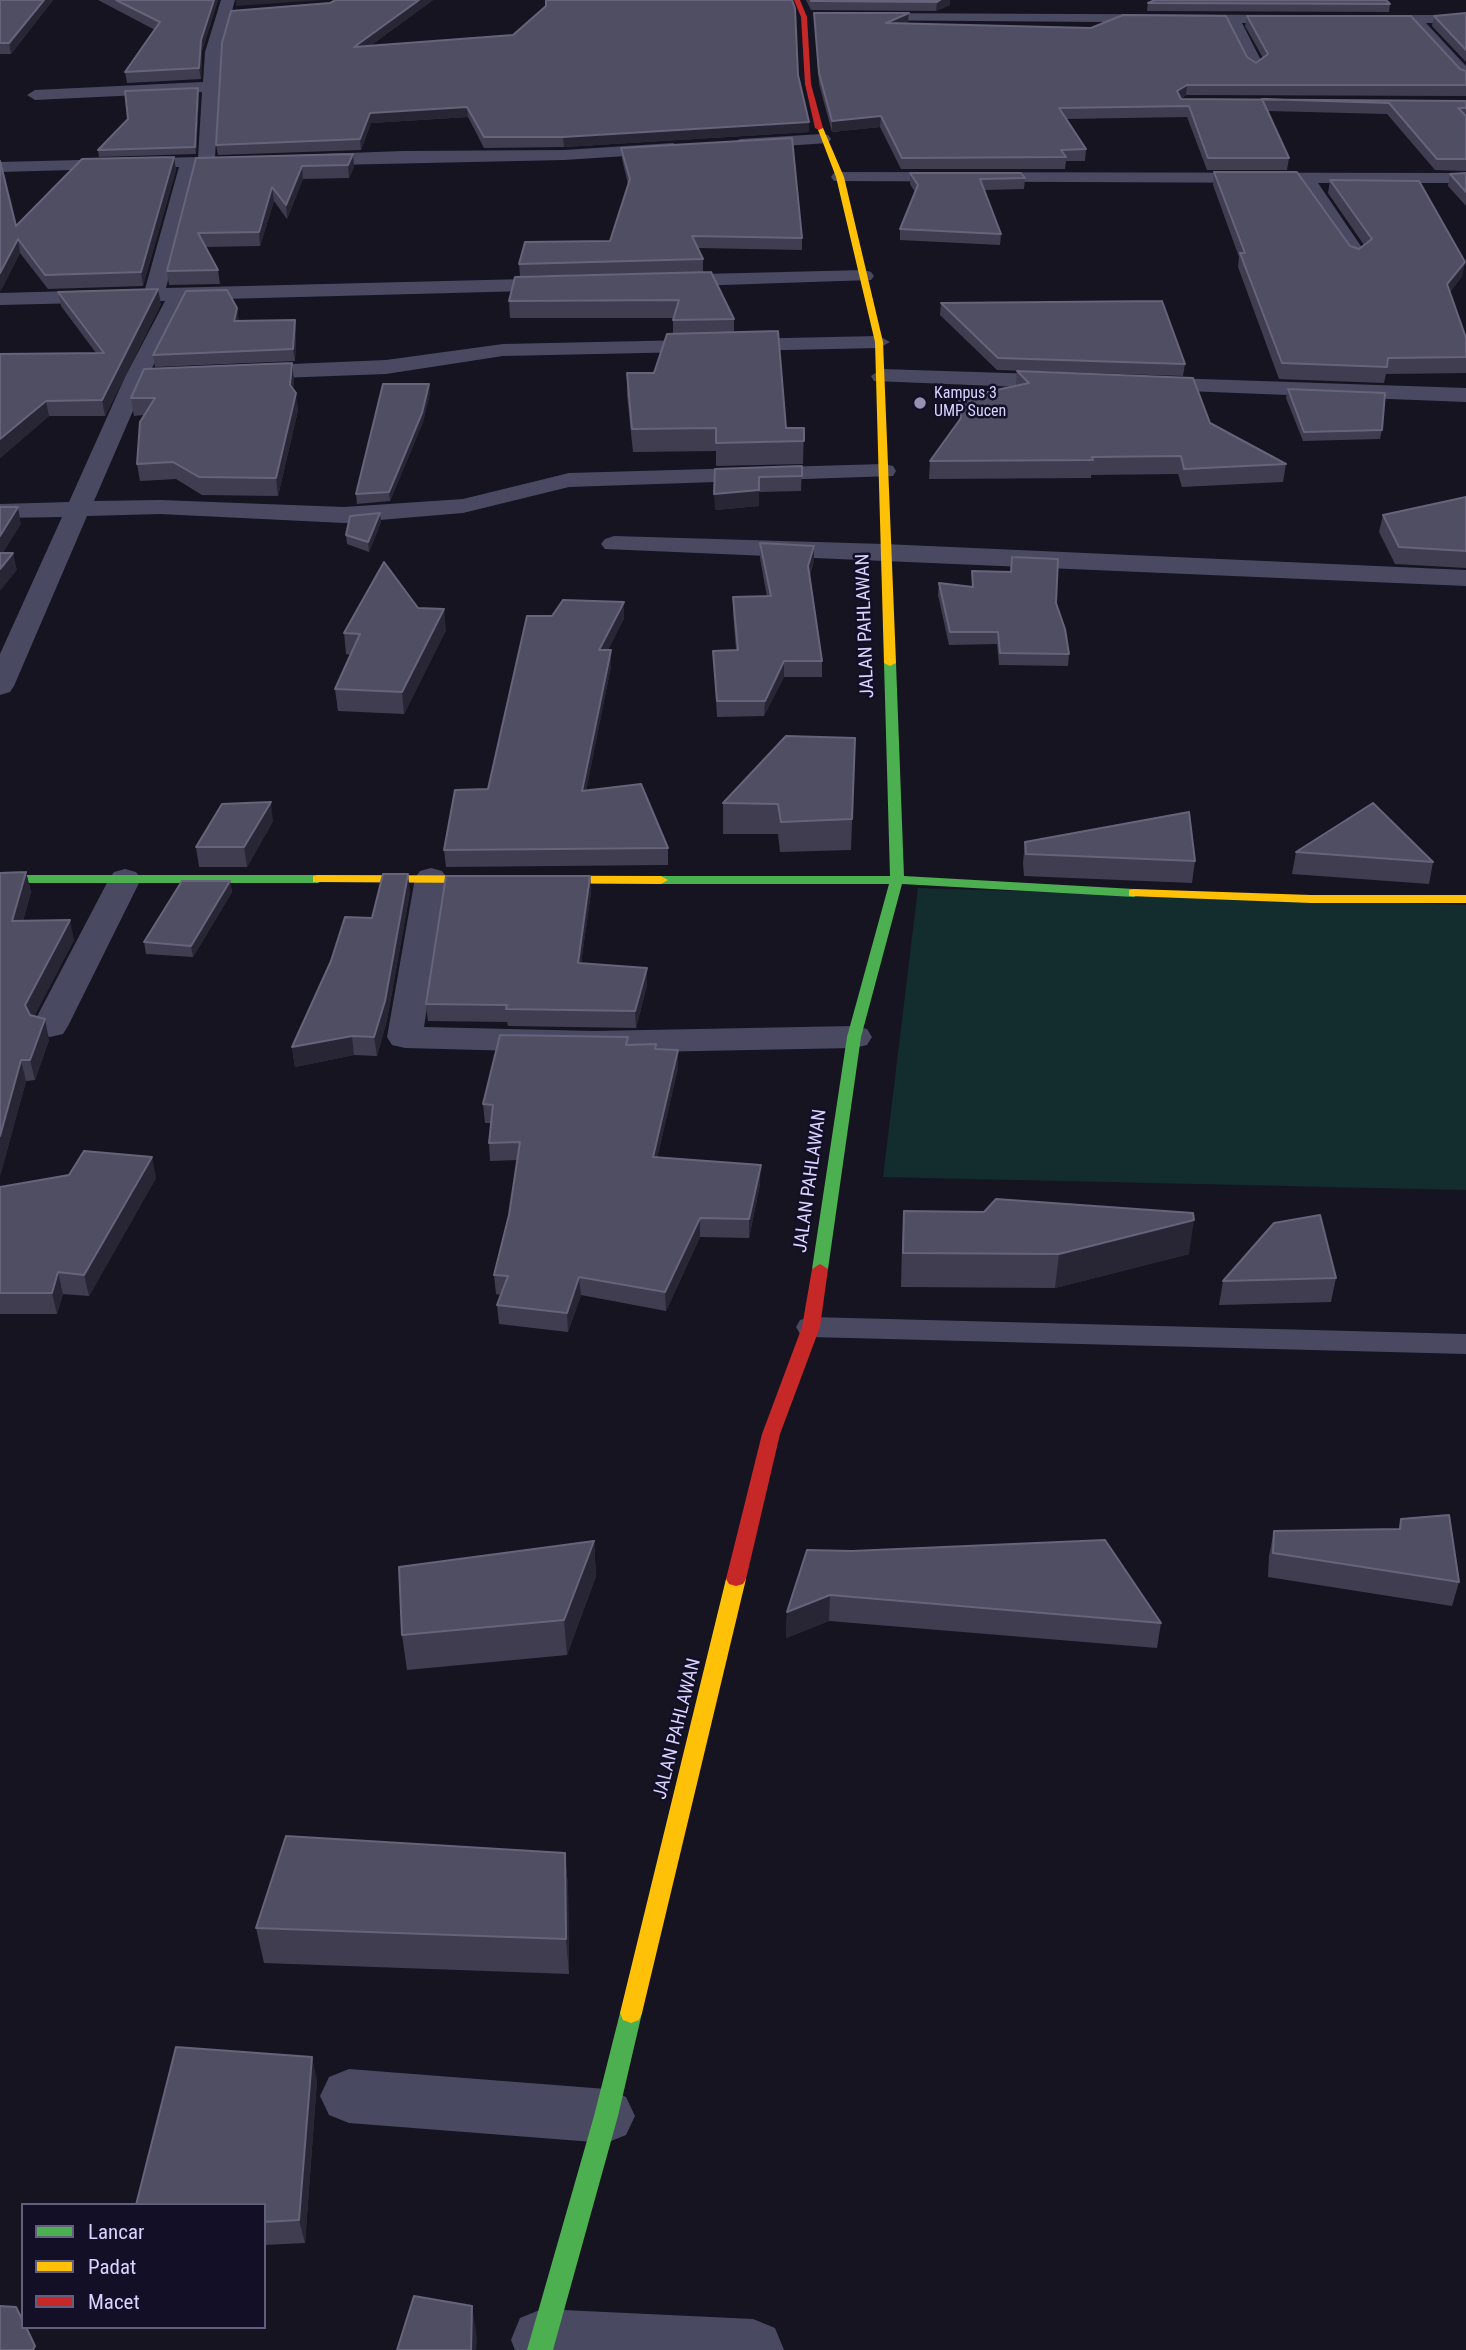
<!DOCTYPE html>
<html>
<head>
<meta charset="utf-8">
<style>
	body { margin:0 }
	#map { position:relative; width:1466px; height:2350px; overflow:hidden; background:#161421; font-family:"Roboto Condensed",sans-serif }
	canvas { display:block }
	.legend { position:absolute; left:21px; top:2203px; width:245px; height:126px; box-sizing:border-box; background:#130f26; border:2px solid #625e7d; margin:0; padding:9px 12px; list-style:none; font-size:21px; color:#d9d4ff }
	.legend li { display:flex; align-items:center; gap:14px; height:35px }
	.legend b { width:35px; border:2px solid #625e7d }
</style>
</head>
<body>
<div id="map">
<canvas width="1466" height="2350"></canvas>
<ul class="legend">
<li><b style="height:9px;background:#4caf50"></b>Lancar</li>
<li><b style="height:9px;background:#ffc107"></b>Padat</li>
<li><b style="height:9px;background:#c62828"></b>Macet</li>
</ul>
</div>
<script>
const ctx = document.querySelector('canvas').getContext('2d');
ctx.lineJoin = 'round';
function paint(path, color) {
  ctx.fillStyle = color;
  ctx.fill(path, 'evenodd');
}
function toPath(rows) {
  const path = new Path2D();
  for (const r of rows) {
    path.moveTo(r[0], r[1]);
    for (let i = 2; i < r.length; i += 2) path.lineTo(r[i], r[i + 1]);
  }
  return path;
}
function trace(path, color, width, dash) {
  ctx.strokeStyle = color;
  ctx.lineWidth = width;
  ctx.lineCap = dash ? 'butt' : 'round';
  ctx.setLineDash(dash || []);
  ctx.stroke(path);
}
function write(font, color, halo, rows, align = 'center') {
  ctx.font = font + ' "Roboto Condensed",sans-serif';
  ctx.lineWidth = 5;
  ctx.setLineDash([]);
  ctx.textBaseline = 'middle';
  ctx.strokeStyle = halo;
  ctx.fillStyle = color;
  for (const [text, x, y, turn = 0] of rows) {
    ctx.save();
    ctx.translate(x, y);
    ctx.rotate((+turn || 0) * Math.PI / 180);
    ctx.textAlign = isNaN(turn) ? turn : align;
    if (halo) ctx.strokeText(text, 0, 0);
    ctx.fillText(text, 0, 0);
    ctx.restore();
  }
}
paint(toPath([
	[918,888,1466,905,1466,1190,883,1177]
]), '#132c2d');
paint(toPath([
	[811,1317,1466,1334,1466,1354,811,1337,800,1334,796,1327,800,1320,811,1317]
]), '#4a4962');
paint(toPath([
	[221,0,235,0,221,52,215,158,403,151,564,150,673,143,682,148,673,153,564,160,196,168,166,288,565,278,575,284,565,290,186,300,151,370,386,360,503,344,879,336,890,342,879,348,503,356,386,374,145,383,94,501,160,500,344,507,463,499,569,473,884,464,893,466,896,471,893,476,569,487,463,513,344,523,160,514,87,516,14,686,10,692,0,695,0,654,62,517,0,518,0,504,69,502,125,377,165,301,0,305,0,293,145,289,179,167,0,172,0,162,198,157,202,92,35,100,27,95,35,90,203,82,205,52,221,0],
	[855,13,1299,15,1306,19,1299,23,1242,23,1264,66,1256,71,1248,66,1227,23,850,20,850,14,855,13],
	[1362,15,1466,15,1466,23,1426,23,1466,66,1466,80,1460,78,1410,23,1357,22,1355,19,1362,15],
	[822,134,828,135,831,139,828,143,740,149,731,144,740,139,822,134],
	[840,172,1466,173,1466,183,1318,183,1367,255,1357,261,1350,259,1299,183,834,181,831,177,834,173,840,172],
	[864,270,871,272,874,276,871,280,663,287,653,281,663,275,864,270],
	[882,369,1069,375,1080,382,1069,389,874,381,871,376,882,369],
	[1143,377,1466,388,1466,402,1135,389,1132,384,1143,377],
	[614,536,884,544,1466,570,1466,586,605,549,601,544,605,539,614,536],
	[431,868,442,871,447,878,424,1027,594,1031,854,1026,867,1029,872,1037,867,1045,854,1048,594,1053,405,1048,392,1045,387,1037,415,878,420,871,431,868],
	[125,869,136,872,141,879,68,1026,63,1034,50,1037,37,1034,32,1026,109,879,114,872,125,869],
	[349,2069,606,2089,626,2097,635,2116,626,2135,606,2143,349,2123,329,2115,320,2096,329,2077,349,2069],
	[542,2309,753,2319,775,2328,784,2350,515,2350,511,2340,520,2318,542,2309]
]), '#4a4962');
paint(toPath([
	[890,660,896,663,904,876,1134,889,1141,893,1134,897,902,884,861,1037,828,1269,820,1274,812,1269,847,1037,889,884,661,884,654,880,661,876,890,876,884,663,890,660],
	[0,875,318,875,325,879,318,883,0,883,0,875],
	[631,2003,639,2006,642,2013,618,2116,553,2350,527,2350,594,2116,620,2013,623,2006,631,2003]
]), '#4caf50');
paint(toPath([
	[817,127,823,128,844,177,883,342,896,663,890,666,884,663,875,342,836,177,817,127],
	[318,875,661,876,668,880,661,884,313,882,313,876,318,875],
	[1134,889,1311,895,1466,895,1466,903,1311,903,1129,896,1129,890,1134,889],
	[736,1572,743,1574,746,1579,642,2013,639,2020,631,2023,623,2020,620,2013,726,1579,729,1574,736,1572]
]), '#ffc107');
paint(toPath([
	[794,0,800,0,807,17,811,84,823,128,819,130,815,128,805,84,801,17,794,0],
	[820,1264,828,1269,820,1327,780,1434,746,1579,743,1584,736,1586,729,1584,726,1579,762,1434,802,1327,812,1269,820,1264]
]), '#c62828');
paint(toPath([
	[0,0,53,0,11,54,0,54],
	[98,0,218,0,202,51,201,79,127,83,125,72,155,30],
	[332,0,433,0,370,46,798,75,809,122,809,132,564,147,484,148,468,117,371,123,361,150,218,155,216,145,330,3,333,1],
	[806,0,950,0,950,5,936,11,811,10],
	[1148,3,1390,4,1389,12,1147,11],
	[814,13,908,23,907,24,1247,57,1256,63,1263,58,1245,26,1247,16,1460,69,1466,71,1466,96,1186,95,1181,99,1466,101,1466,171,1435,170,1387,114,1267,111,1289,158,1287,170,1207,170,1187,117,1066,119,1086,149,1085,161,1066,161,1065,169,901,169,880,127,832,132,819,84],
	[1466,13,1466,62,1432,26,1434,16],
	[198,88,199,95,196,154,99,157,98,150],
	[621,148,802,238,802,250,698,248,703,259,703,272,520,276,519,264,610,241,628,184,622,159],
	[353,154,354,167,349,178,303,179,287,219,274,201,260,246,205,247,218,270,220,284,169,285,167,271,196,158],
	[174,157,176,170,143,286,48,289,20,253,1,290,16,226],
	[1214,172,1350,246,1359,249,1364,245,1328,193,1330,180,1465,262,1462,276,1450,292,1466,338,1466,373,1386,374,1384,383,1279,379,1238,267,1239,257,1213,185],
	[910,173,1025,178,1024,189,984,190,1001,234,1000,245,900,240,900,229,915,192,910,184],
	[1466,173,1466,206,1448,186,1450,174],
	[711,272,734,319,734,332,786,428,804,428,803,464,716,466,716,451,633,452,627,395,627,373,654,373,673,334,673,318,510,318,509,301],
	[58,292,161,304,105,416,49,416,0,458,0,354,96,353,61,306],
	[941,303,1185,364,1183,376,997,370,940,315],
	[239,320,239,321,295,320,296,332,295,361,155,367,153,355],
	[292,363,294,380,293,388,298,410,278,496,202,495,176,479,140,481,137,464,144,415,134,416,131,398],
	[1017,371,1210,423,1286,464,1283,482,1182,487,1178,474,1091,475,1091,478,929,479,930,461,959,421,959,398,1016,385],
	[1288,389,1382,430,1380,439,1303,441,1286,398],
	[430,393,423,422,390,501,357,504,356,494],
	[802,466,801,491,759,492,759,506,715,510,715,469],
	[1466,497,1466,568,1395,564,1379,532,1383,515],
	[381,522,369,552,347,544,346,535],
	[760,543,814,561,810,575,822,661,822,677,784,677,764,716,717,717,713,651,736,650,733,612,733,597,767,597,760,558],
	[972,571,1056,603,1069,654,1068,666,999,665,997,644,949,645,938,595,939,583,972,587],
	[624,602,624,618,608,650,611,650,611,666,586,790,668,848,668,865,446,867,444,850],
	[418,608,446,630,404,714,338,711,335,689,351,655,346,654,344,633],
	[855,738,851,850,780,852,778,834,723,834,723,803],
	[273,821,247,867,199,867,196,847],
	[1025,842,1195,861,1192,883,1024,876,1023,863],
	[1296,852,1433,862,1429,884,1292,874],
	[26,872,31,892,23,921,74,940,34,1016,49,1040,35,1080,26,1081,0,1176],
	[590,876,591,892,581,963,647,968,647,985,636,1028,508,1026,507,1022,428,1021,426,1004],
	[230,881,232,892,193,957,146,954,144,942],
	[410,892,387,1020,377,1056,354,1055,295,1067,292,1047,372,918],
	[628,1045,656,1049,678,1050,678,1068,657,1158,760,1184,749,1238,700,1237,666,1311,581,1295,568,1332,499,1324,497,1305,501,1295,496,1294,494,1275,509,1215,518,1160,490,1161,489,1143,491,1123,485,1123,483,1104],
	[156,1178,89,1296,63,1294,57,1314,0,1314,0,1187],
	[904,1211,1189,1254,1055,1288,901,1287,902,1245],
	[1336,1278,1331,1302,1219,1305,1223,1281],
	[1401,1519,1459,1582,1452,1606,1268,1577,1269,1556,1274,1531,1399,1529],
	[594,1541,596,1576,567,1655,407,1670,402,1635],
	[807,1550,1161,1623,1157,1648,829,1621,786,1638,787,1612],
	[565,1853,568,1887,569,1974,264,1963,256,1928],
	[317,2080,305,2243,264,2245,264,2205]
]), '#403d50');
paint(toPath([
	[44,0,53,0,11,54,9,43],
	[214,0,218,0,202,51,201,79,199,68,201,40],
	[236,0,322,0,236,6],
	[419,0,433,0,355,57,354,47],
	[940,0,950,0,950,5,936,11,937,2],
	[909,13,908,23,886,34,886,23],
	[1187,85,1186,95,1175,102,1177,91],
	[198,88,199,95,196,154,195,147],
	[467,107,468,117,371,123,361,150,360,139,370,113],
	[881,116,880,127,832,132,832,121],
	[809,122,809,132,564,147,563,137],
	[353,154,354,167,349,178,348,165],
	[174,157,176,170,143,286,141,272],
	[302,166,303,179,287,219,286,205],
	[272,187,274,201,260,246,259,232],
	[18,239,20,253,1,290,0,291,0,273],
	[1465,262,1462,276,1444,299,1447,284],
	[158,289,161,304,105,416,102,400],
	[237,308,239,320,235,333,234,321],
	[295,320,296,332,295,361,293,349],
	[292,363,294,380,292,402,290,385],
	[429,384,430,393,423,422,390,501,389,492],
	[296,393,298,410,278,496,276,478],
	[46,401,49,416,0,458,0,439],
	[759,490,759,506,715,510,714,494],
	[18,507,21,524,0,558,0,536],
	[380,513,381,522,369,552,368,542],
	[814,546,814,561,808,581,808,566],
	[13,553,17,570,0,591,0,569],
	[624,602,624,618,600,666,599,650],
	[444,609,446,630,404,714,402,692],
	[611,650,611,666,583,807,582,791],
	[784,661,784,677,764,716,765,701],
	[271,802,273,821,247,867,244,847],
	[26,872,31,892,17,941,12,921],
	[408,874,410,892,387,1020,377,1056,374,1037],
	[590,876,591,892,579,979,578,963],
	[230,881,232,892,193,957,191,946],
	[70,920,74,940,30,1025,25,1005],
	[647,968,647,985,636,1028,635,1011],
	[45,1019,49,1040,35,1080,30,1060],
	[352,1036,354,1055,295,1067,292,1047],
	[678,1050,678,1068,653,1176,653,1157],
	[21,1060,26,1081,0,1176,0,1136],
	[152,1157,156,1178,89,1296,84,1275],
	[761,1165,760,1184,749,1238,749,1219],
	[700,1218,700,1237,666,1311,665,1292],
	[1194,1220,1189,1254,1055,1288,1059,1254],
	[58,1272,63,1294,57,1314,52,1293],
	[579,1277,581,1295,568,1332,567,1313],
	[594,1541,596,1576,567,1655,564,1620],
	[830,1595,829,1621,786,1638,787,1612],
	[565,1853,568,1887,569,1974,566,1939],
	[312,2057,317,2080,305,2243,299,2220],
	[472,2306,477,2338,476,2350,471,2350]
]), '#282635');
const building = toPath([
	[0,0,44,0,9,43,0,43,0,0],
	[116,0,214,0,201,40,199,68,125,72,160,22,116,0],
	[336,0,419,0,354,47,513,35,546,6,546,0,792,0,795,8,798,75,809,122,563,137,484,137,467,107,370,113,360,139,216,145,222,43,231,11,330,3,336,0],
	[811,0,940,0,937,2,811,1,811,0],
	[1155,0,1386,0,1390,4,1148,3,1155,0],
	[814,13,909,13,886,23,1091,28,1123,15,1226,16,1247,57,1256,63,1268,54,1247,16,1411,16,1460,69,1466,71,1466,85,1187,85,1177,91,1181,99,1466,101,1466,108,1458,108,1466,116,1466,159,1437,159,1389,103,1262,99,1289,158,1208,158,1189,106,1059,108,1086,149,1061,150,1066,157,902,158,881,116,832,121,819,73,814,13],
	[1466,13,1466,50,1434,16,1466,13],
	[198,88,195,147,98,150,128,119,125,91,198,88],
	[792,138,802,238,692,236,703,259,519,264,525,242,610,241,630,179,621,148,792,138],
	[353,154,348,165,302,166,286,205,272,187,259,232,198,233,218,270,167,271,196,158,353,154],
	[174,157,141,272,45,275,18,239,0,273,0,161,16,226,82,159,174,157],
	[1214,172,1297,172,1350,246,1359,249,1372,239,1330,180,1419,181,1465,262,1447,284,1466,338,1466,357,1388,358,1387,367,1282,363,1240,253,1245,253,1214,172],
	[910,173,1021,173,1025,178,980,179,1001,234,900,229,918,185,910,173],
	[1466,173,1466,192,1450,174,1466,173],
	[711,272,734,319,673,320,679,300,509,301,515,277,711,272],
	[158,289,102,400,46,401,0,439,0,354,104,353,58,292,158,289],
	[227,290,237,308,234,321,295,320,293,349,153,355,186,291,227,290],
	[1162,301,1185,364,998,358,941,303,1162,301],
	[778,331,786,428,804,428,804,441,716,443,716,428,632,429,627,373,654,373,667,334,778,331],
	[292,363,290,385,296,393,276,478,199,477,173,462,137,464,140,422,155,398,131,398,144,369,292,363],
	[1017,371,1193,378,1210,423,1286,464,1184,469,1181,456,1092,457,1093,460,930,461,961,418,959,398,1029,383,1017,371],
	[383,384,429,384,422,413,389,492,356,494,383,384],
	[1288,389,1385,393,1382,430,1304,432,1288,389],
	[802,466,802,476,759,477,759,490,714,494,715,469,802,466],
	[1466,497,1466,551,1399,547,1383,515,1466,497],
	[0,507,18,507,0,536,0,507],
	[380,513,368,542,346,535,350,516,380,513],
	[760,543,814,546,808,566,822,661,784,661,765,701,717,701,713,651,738,650,733,597,771,596,760,543],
	[0,553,13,553,0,569,0,553],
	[1012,557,1058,559,1056,603,1065,629,1069,654,1000,653,998,632,950,632,939,583,973,587,972,571,1011,572,1012,557],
	[384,562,418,608,444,609,402,692,335,689,360,634,344,633,384,562],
	[563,600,624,602,599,650,611,650,582,791,641,784,668,848,444,850,455,790,488,789,527,616,552,616,563,600],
	[786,736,855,738,852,819,781,822,778,804,723,803,786,736],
	[271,802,244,847,196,847,222,804,271,802],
	[1373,803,1433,862,1296,852,1373,803],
	[1189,812,1195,861,1026,854,1025,842,1189,812],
	[26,872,12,921,70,920,25,1005,30,1015,45,1019,30,1060,21,1060,0,1136,0,873,26,872],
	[383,874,408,874,385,1001,374,1037,352,1036,292,1047,331,961,345,917,372,918,383,874],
	[446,876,590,876,578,963,647,968,635,1011,506,1009,507,1005,426,1004,446,876],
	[182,881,230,881,191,946,144,942,182,881],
	[500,1035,628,1037,626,1045,656,1044,655,1049,678,1050,653,1157,761,1165,749,1219,700,1218,665,1292,579,1277,567,1313,497,1305,508,1276,494,1275,509,1215,520,1142,489,1143,493,1105,483,1104,500,1035],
	[84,1151,152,1157,84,1275,58,1272,52,1293,0,1293,0,1187,69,1175,84,1151],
	[996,1199,1193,1213,1194,1220,1059,1254,903,1253,904,1211,984,1212,996,1199],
	[1320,1215,1336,1278,1223,1281,1274,1223,1320,1215],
	[1449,1515,1459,1582,1273,1553,1274,1531,1400,1529,1401,1519,1449,1515],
	[1105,1540,1161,1623,830,1595,787,1612,807,1550,852,1551,1105,1540],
	[594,1541,564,1620,402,1635,399,1567,594,1541],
	[286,1836,565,1853,566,1939,256,1928,286,1836],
	[176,2047,312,2057,299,2220,264,2222,264,2205,136,2205,176,2047],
	[414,2296,472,2306,471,2350,397,2350,414,2296],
	[0,2306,16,2307,23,2321,23,2327,26,2327,35,2346,33,2350,0,2350,0,2306]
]);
paint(building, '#504e63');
trace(building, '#66637b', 2);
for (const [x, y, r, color] of [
	[920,403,7,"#9591b1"]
]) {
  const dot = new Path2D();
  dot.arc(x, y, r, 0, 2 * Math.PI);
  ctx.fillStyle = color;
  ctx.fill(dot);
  trace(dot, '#130f26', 2.5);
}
write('16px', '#d9d4ff', '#130f26', [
	["Kampus 3",934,394],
	["UMP Sucen",934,412]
], 'left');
write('19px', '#d9d4ff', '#130f26', [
	["JALAN PAHLAWAN",866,626,-92],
	["JALAN PAHLAWAN",811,1181,-82],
	["JALAN PAHLAWAN",678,1729,-76]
]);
</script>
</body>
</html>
